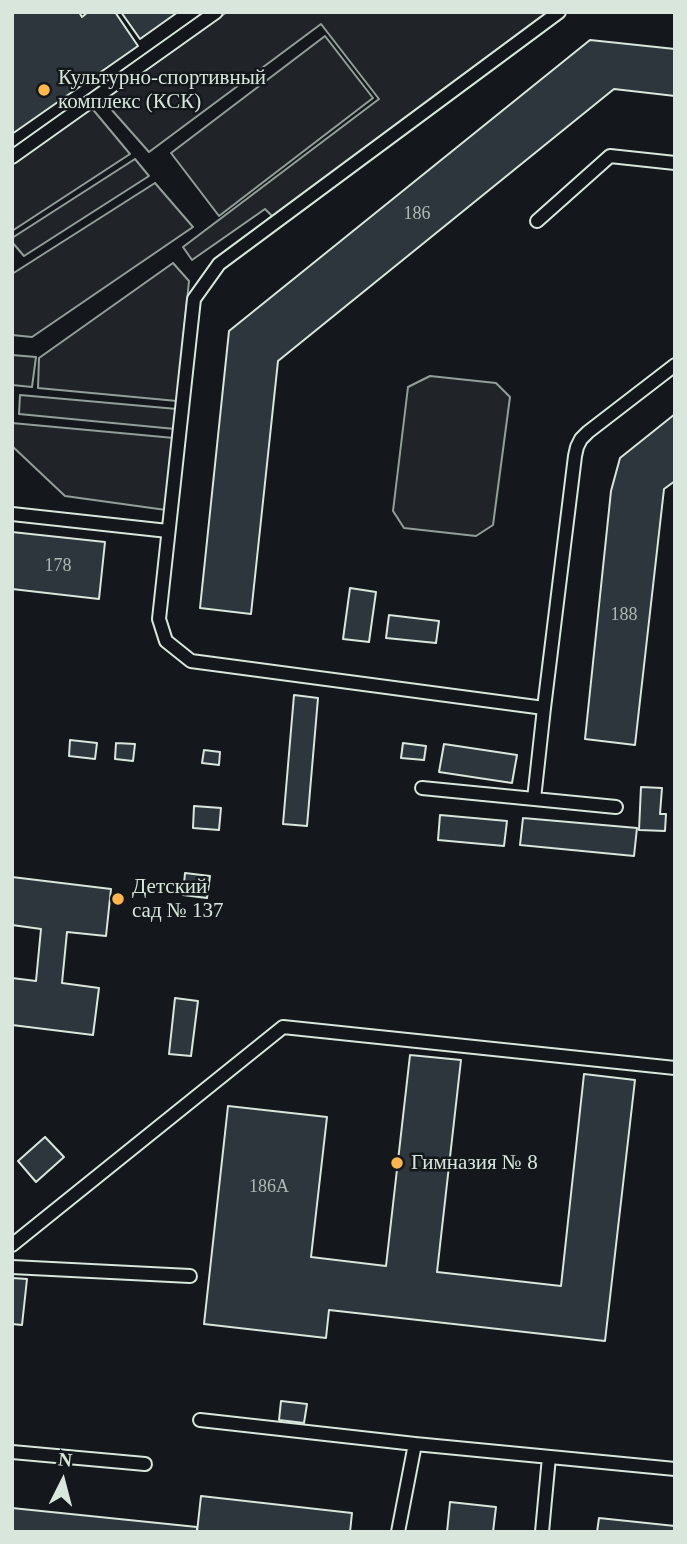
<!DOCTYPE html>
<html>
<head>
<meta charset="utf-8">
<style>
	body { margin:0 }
	#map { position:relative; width:687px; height:1544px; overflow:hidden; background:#14181c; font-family:Georgia,serif }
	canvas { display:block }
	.frame { position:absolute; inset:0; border:14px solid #d8e6dc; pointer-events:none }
	.north { position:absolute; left:28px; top:1446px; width:70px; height:70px; -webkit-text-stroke:5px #14181c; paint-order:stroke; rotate:6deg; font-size:19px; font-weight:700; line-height:28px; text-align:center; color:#d8e6dc }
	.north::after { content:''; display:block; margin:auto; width:24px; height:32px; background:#d8e6dc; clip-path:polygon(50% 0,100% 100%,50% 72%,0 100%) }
</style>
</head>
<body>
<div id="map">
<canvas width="687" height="1544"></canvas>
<div class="frame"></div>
<div class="north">N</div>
</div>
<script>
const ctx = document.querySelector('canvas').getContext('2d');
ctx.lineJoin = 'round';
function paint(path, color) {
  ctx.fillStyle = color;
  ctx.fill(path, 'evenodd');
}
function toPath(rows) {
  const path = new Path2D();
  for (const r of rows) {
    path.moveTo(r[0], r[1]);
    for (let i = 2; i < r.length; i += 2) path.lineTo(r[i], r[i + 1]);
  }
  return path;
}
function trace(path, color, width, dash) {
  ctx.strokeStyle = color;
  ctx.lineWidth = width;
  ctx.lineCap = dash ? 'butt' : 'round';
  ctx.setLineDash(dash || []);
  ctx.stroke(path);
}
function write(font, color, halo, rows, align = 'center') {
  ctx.font = font + ' Georgia,serif';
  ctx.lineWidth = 5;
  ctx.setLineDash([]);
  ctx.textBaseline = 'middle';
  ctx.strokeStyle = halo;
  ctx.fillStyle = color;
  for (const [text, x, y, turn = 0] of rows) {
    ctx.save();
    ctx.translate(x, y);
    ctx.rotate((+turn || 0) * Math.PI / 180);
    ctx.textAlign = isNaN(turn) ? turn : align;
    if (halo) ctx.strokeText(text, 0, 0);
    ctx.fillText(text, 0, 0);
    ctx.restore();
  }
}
const green = toPath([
	[227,12,552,12,273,217,265,209,192,260,183,247,379,99,321,24,149,152,103,100,227,12],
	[325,36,373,98,219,216,171,153,325,36],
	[90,106,130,154,12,231,12,161,90,106],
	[135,159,149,176,24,256,12,242,12,238,135,159],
	[155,183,193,227,32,337,12,335,12,274,155,183],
	[173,263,189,281,177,401,38,388,39,358,173,263],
	[12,355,36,357,32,387,12,385,12,355],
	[430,376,496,383,510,397,493,525,476,536,404,528,393,511,408,387,430,376],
	[20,395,177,409,175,429,19,414,20,395],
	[12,423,174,438,166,510,65,496,12,446,12,423]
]);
paint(green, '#202428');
trace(green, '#939e99', 2);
const building = toPath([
	[12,12,79,12,82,17,88,12,115,12,138,46,12,134,12,12],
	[121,12,178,12,140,39,121,12],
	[590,40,675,49,675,96,614,89,278,361,251,614,200,608,229,331,590,40],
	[675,414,675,481,664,489,635,745,585,739,611,491,620,458,675,414],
	[12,532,105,542,99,599,12,589,12,532],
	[350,588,376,592,369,642,343,639,350,588],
	[389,615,439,621,436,643,386,638,389,615],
	[294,695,318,698,307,826,283,824,294,695],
	[70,740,97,743,95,759,69,756,70,740],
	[116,743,135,744,133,761,115,759,116,743],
	[403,743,426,746,424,760,401,758,403,743],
	[444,744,517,755,512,783,439,772,444,744],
	[204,750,220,752,219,765,202,763,204,750],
	[641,787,662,788,660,814,666,814,665,831,639,830,641,787],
	[194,806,221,808,219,830,193,828,194,806],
	[440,815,507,821,504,846,438,840,440,815],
	[523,818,637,828,634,856,520,845,523,818],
	[185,873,210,876,207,898,183,895,185,873],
	[12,877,111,889,106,936,67,932,62,983,99,988,93,1035,12,1025,12,978,36,981,41,929,12,925,12,877],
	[175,998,198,1001,191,1056,169,1054,175,998],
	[410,1055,461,1060,437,1272,561,1286,584,1074,635,1080,605,1341,329,1310,326,1338,204,1324,228,1106,327,1117,311,1257,386,1266,410,1055],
	[45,1137,64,1157,36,1182,18,1161,45,1137],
	[12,1278,27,1279,22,1325,12,1324,12,1278],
	[281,1401,307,1404,304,1423,279,1420,281,1401],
	[201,1496,352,1513,350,1532,197,1532,201,1496],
	[450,1502,496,1507,493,1532,447,1532,450,1502],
	[12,1508,197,1527,197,1532,12,1532,12,1508],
	[599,1518,675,1526,675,1532,597,1532,599,1518]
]);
paint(building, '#2c363c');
trace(building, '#d8e6dc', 2);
const lane = toPath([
	[559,12,219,264,194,299,159,619,166,641,191,661,544,708,575,456,577,447,581,439,588,432,675,365],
	[12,157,216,12],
	[537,221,610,156,675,163],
	[12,514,168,531],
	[422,788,616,807],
	[534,799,544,708],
	[12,1245,283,1027,675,1068],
	[12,1267,190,1276],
	[200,1420,415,1444,675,1469],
	[12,1452,145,1464],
	[398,1532,415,1444],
	[542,1532,549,1457]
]);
trace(lane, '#d8e6dc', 16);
trace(lane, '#14181c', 12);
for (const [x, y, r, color] of [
	[44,90,7,"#ffb74d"],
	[118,899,7,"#ffb74d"],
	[397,1163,7,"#ffb74d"]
]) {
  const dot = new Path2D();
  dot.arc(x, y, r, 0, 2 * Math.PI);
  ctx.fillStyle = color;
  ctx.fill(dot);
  trace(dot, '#14181c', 2.5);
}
write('18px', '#adbab4', null, [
	["186",417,214],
	["178",58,566],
	["188",624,615],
	["186А",269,1187]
]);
write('21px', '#d8e6dc', '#14181c', [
	["Культурно-спортивный",58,78],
	["комплекс (КСК)",58,102],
	["Детский",132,887],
	["сад № 137",132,911],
	["Гимназия № 8",411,1163]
], 'left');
</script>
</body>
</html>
